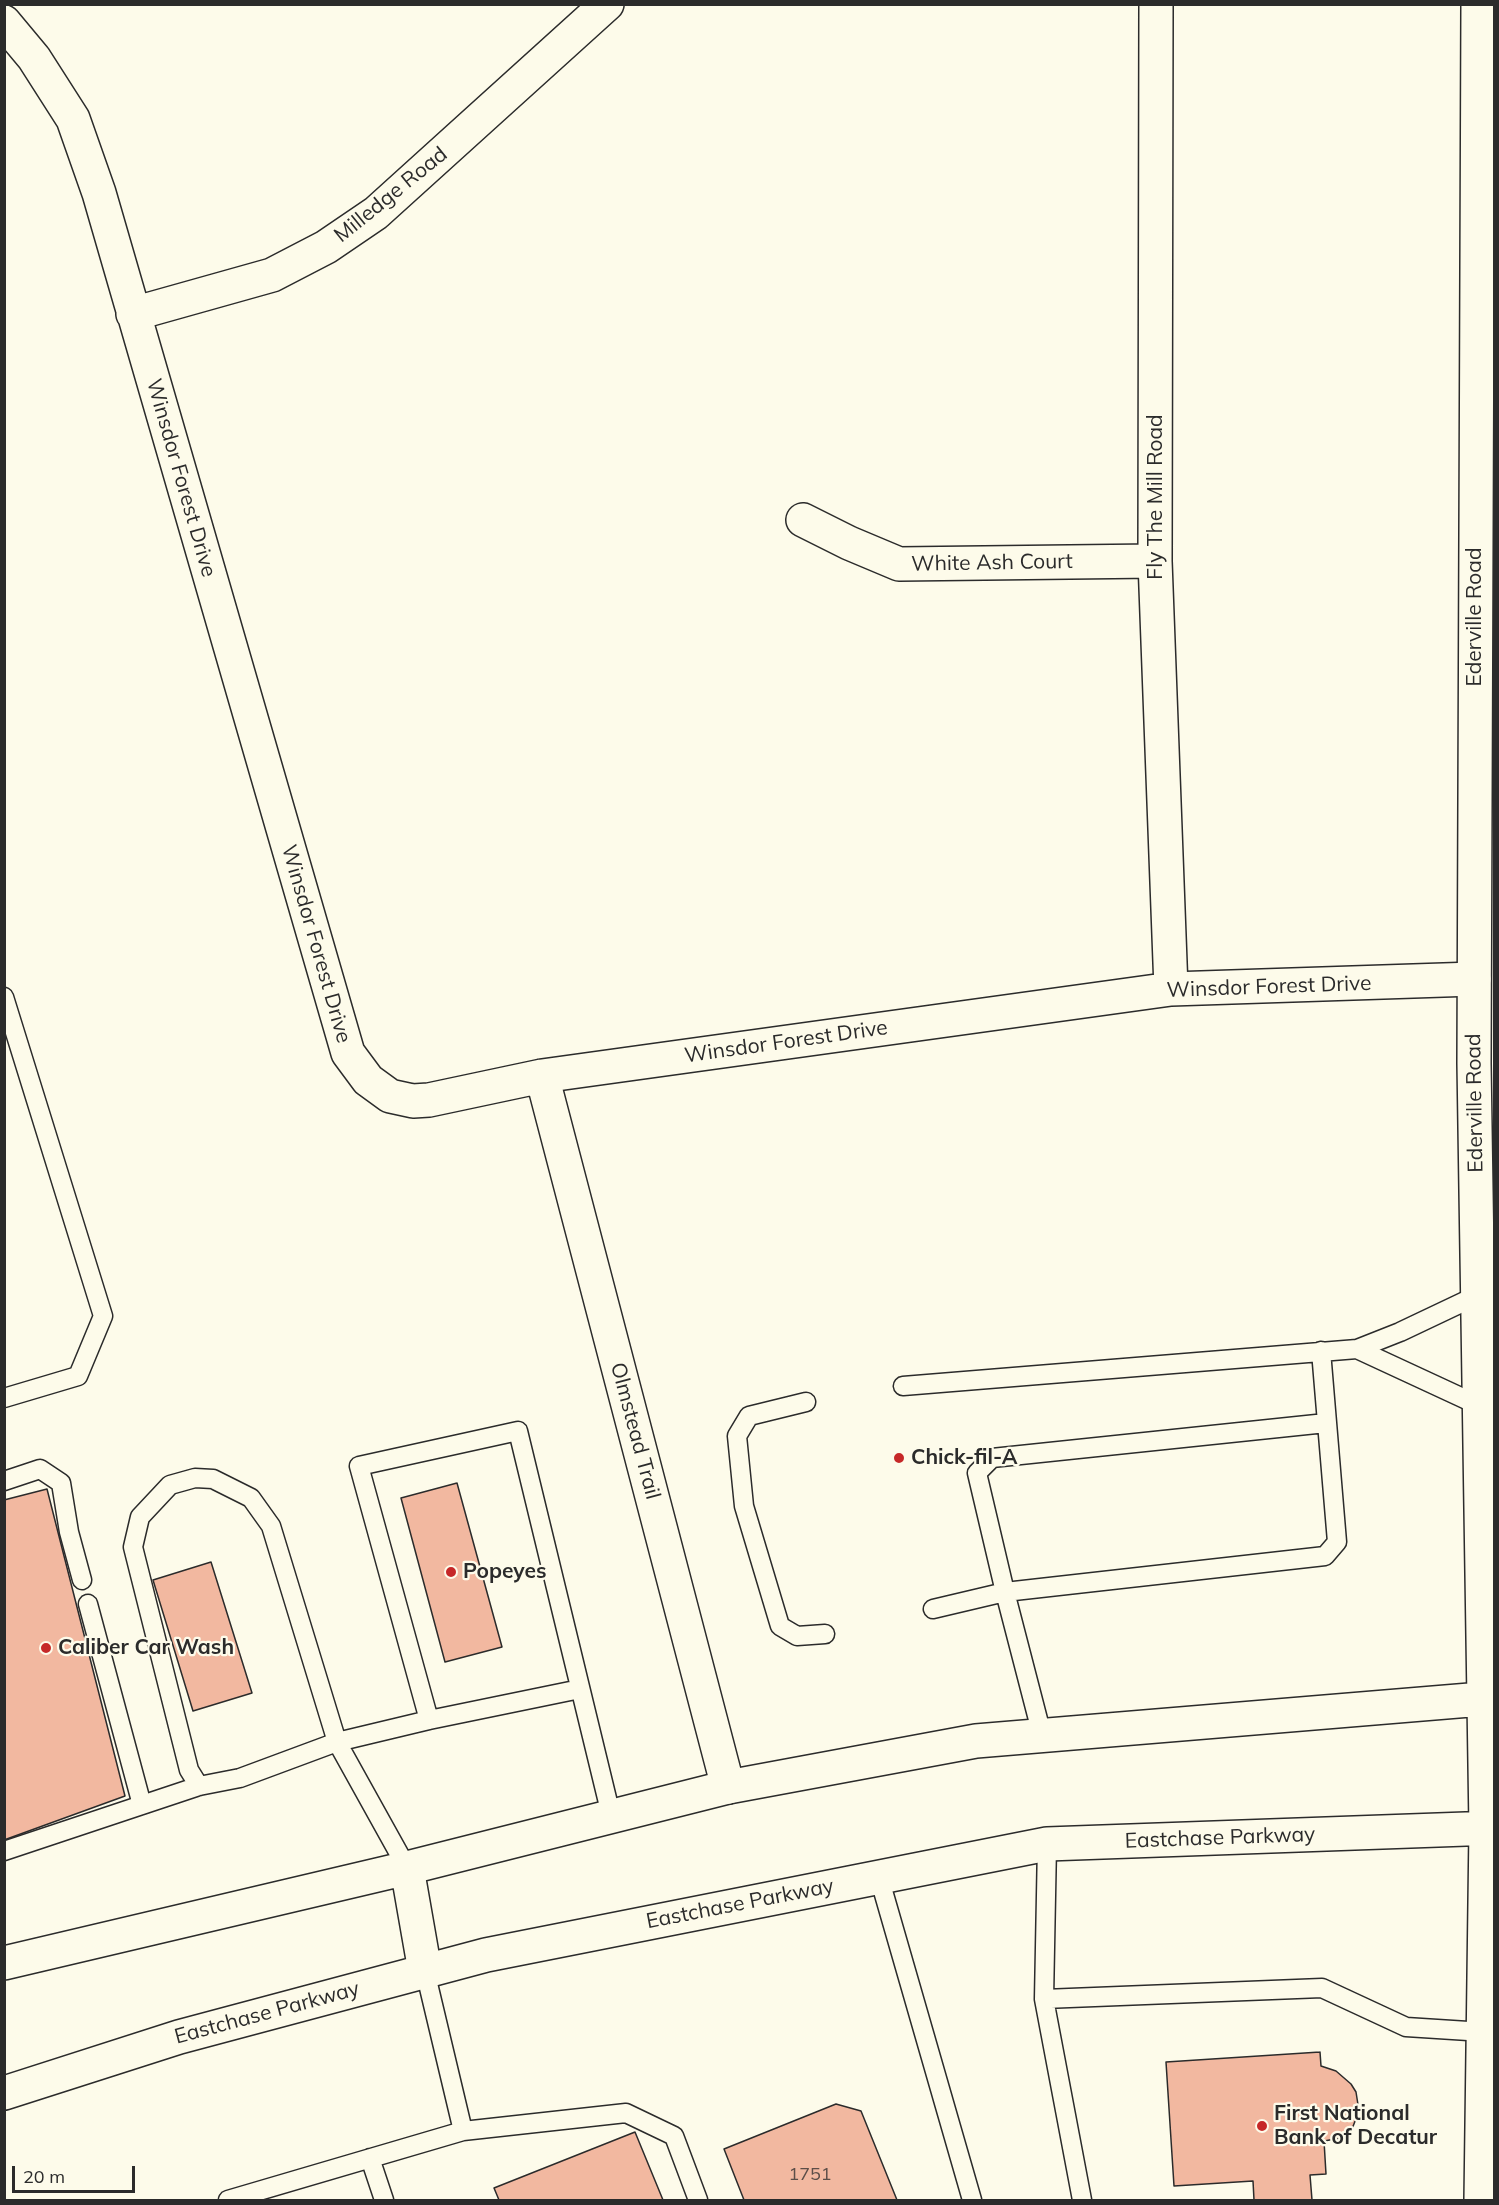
<!DOCTYPE html>
<html>
<head>
<meta charset="utf-8">
<style>
	body { margin:0 }
	#map { position:relative; width:1499px; height:2205px; overflow:hidden; background:#fdfbea; font-family:Mulish,sans-serif }
	canvas { display:block }
	.frame { position:absolute; inset:0; border:6px solid #2b2b2b; pointer-events:none }
	.scale { position:absolute; left:12px; top:2166px; width:123px; height:27px; box-sizing:border-box; border:3px solid #2b2b2b; border-top:0; padding-left:8px; font-size:18px; line-height:21px; white-space:nowrap; color:#2b2b2b; -webkit-text-stroke:4px #fdfbea; paint-order:stroke }
</style>
</head>
<body>
<div id="map">
<canvas width="1499" height="2205"></canvas>
<div class="frame"></div>
<div class="scale">20 m</div>
</div>
<script>
const ctx = document.querySelector('canvas').getContext('2d');
ctx.lineJoin = 'round';
function paint(path, color) {
  ctx.fillStyle = color;
  ctx.fill(path, 'evenodd');
}
function toPath(rows) {
  const path = new Path2D();
  for (const r of rows) {
    path.moveTo(r[0], r[1]);
    for (let i = 2; i < r.length; i += 2) path.lineTo(r[i], r[i + 1]);
  }
  return path;
}
function trace(path, color, width, dash) {
  ctx.strokeStyle = color;
  ctx.lineWidth = width;
  ctx.lineCap = dash ? 'butt' : 'round';
  ctx.setLineDash(dash || []);
  ctx.stroke(path);
}
function write(font, color, halo, rows, align = 'center') {
  ctx.font = font + ' Mulish,sans-serif';
  ctx.lineWidth = 4.5;
  ctx.setLineDash([]);
  ctx.textBaseline = 'middle';
  ctx.strokeStyle = halo;
  ctx.fillStyle = color;
  for (const [text, x, y, turn = 0] of rows) {
    ctx.save();
    ctx.translate(x, y);
    ctx.rotate((+turn || 0) * Math.PI / 180);
    ctx.textAlign = isNaN(turn) ? turn : align;
    if (halo) ctx.strokeText(text, 0, 0);
    ctx.fillText(text, 0, 0);
    ctx.restore();
  }
}
const building = toPath([
	[457,1483,502,1647,445,1662,401,1498,457,1483],
	[47,1489,125,1796,4,1840,4,1500,47,1489],
	[211,1562,252,1693,193,1711,153,1580,211,1562],
	[1320,2052,1321,2066,1336,2071,1351,2084,1356,2092,1359,2111,1352,2129,1341,2138,1324,2141,1326,2174,1310,2175,1312,2200,1254,2200,1253,2181,1174,2186,1166,2062,1320,2052],
	[836,2104,861,2111,897,2200,744,2200,724,2149,836,2104],
	[635,2132,663,2200,499,2200,494,2188,635,2132]
]);
paint(building, '#f2b8a0');
trace(building, '#2b2b2b', 1.5);
const lane = toPath([
	[4,997,103,1316,78,1376,4,1398],
	[1478,1295,1400,1332,1357,1349,1480,1406],
	[903,1386,1357,1349],
	[806,1402,749,1416,737,1436,744,1506,780,1626,797,1636,825,1634],
	[4,1481,40,1469,61,1483,69,1532,82,1580],
	[88,1604,142,1805],
	[933,1609,1005,1592,1325,1556,1337,1542,1321,1351],
	[429,1720,359,1466,518,1431,611,1815],
	[1042,1735,1005,1592,977,1473,992,1458,1326,1423],
	[199,1786,189,1770,133,1547,140,1517,170,1485,195,1478,213,1479,251,1498,271,1526,337,1742,407,1868],
	[1047,1844,1044,1999,1082,2200],
	[4,1851,199,1786,240,1778,337,1742,429,1720,580,1689],
	[879,1877,972,2200],
	[1044,1999,1322,1988,1406,2027,1484,2032],
	[463,2131,626,2113,674,2136,698,2200],
	[370,2158,384,2200],
	[228,2200,463,2131,425,1971]
]);
const street = toPath([
	[1156,4,1155,561,1171,989],
	[4,22,34,58,73,119,99,193,348,1053,368,1080,390,1096,413,1101,429,1100,542,1076,1171,989,1474,979],
	[133,314,272,275,326,247,376,213,607,4],
	[803,520,849,543,899,564,1155,561],
	[542,1076,728,1787]
]);
const secondary = toPath([
	[1478,4,1474,1063,1486,1828,1481,2200],
	[407,1868,425,1971],
	[4,1963,407,1868,728,1787,976,1741,1494,1698],
	[4,2093,179,2037,486,1955,1047,1844,1494,1828]
]);
trace(lane, '#2b2b2b', 21);
trace(street, '#2b2b2b', 36);
trace(secondary, '#2b2b2b', 36);
trace(lane, '#fdfbea', 18);
trace(street, '#fdfbea', 33);
trace(secondary, '#fdfbea', 33);
for (const [x, y, r, color] of [
	[899,1458,6,"#c62828"],
	[451,1572,6,"#c62828"],
	[46,1648,6,"#c62828"],
	[1262,2126,6,"#c62828"]
]) {
  const dot = new Path2D();
  dot.arc(x, y, r, 0, 2 * Math.PI);
  ctx.fillStyle = color;
  ctx.fill(dot);
  trace(dot, '#fdfbea', 2);
}
write('18px', '#5d4e48', null, [
	["1751",810,2175]
]);
write('21px', '#2b2b2b', '#fdfbea', [
	["Milledge Road",391,195,-39],
	["Winsdor Forest Drive",181,478,74],
	["Fly The Mill Road",1156,497,-90],
	["White Ash Court",992,563,-1],
	["Ederville Road",1475,617,-90],
	["Winsdor Forest Drive",316,944,74],
	["Winsdor Forest Drive",1269,987,-2],
	["Winsdor Forest Drive",786,1042,-8],
	["Ederville Road",1475,1103,-91],
	["Olmstead Trail",635,1431,75],
	["Eastchase Parkway",1220,1838,-2],
	["Eastchase Parkway",740,1904,-11],
	["Eastchase Parkway",267,2013,-15]
]);
write('bold 21px', '#2b2b2b', '#fdfbea', [
	["Chick-fil-A",911,1458],
	["Popeyes",463,1572],
	["Caliber Car Wash",58,1648],
	["First National",1274,2114],
	["Bank of Decatur",1274,2138]
], 'left');
</script>
</body>
</html>
